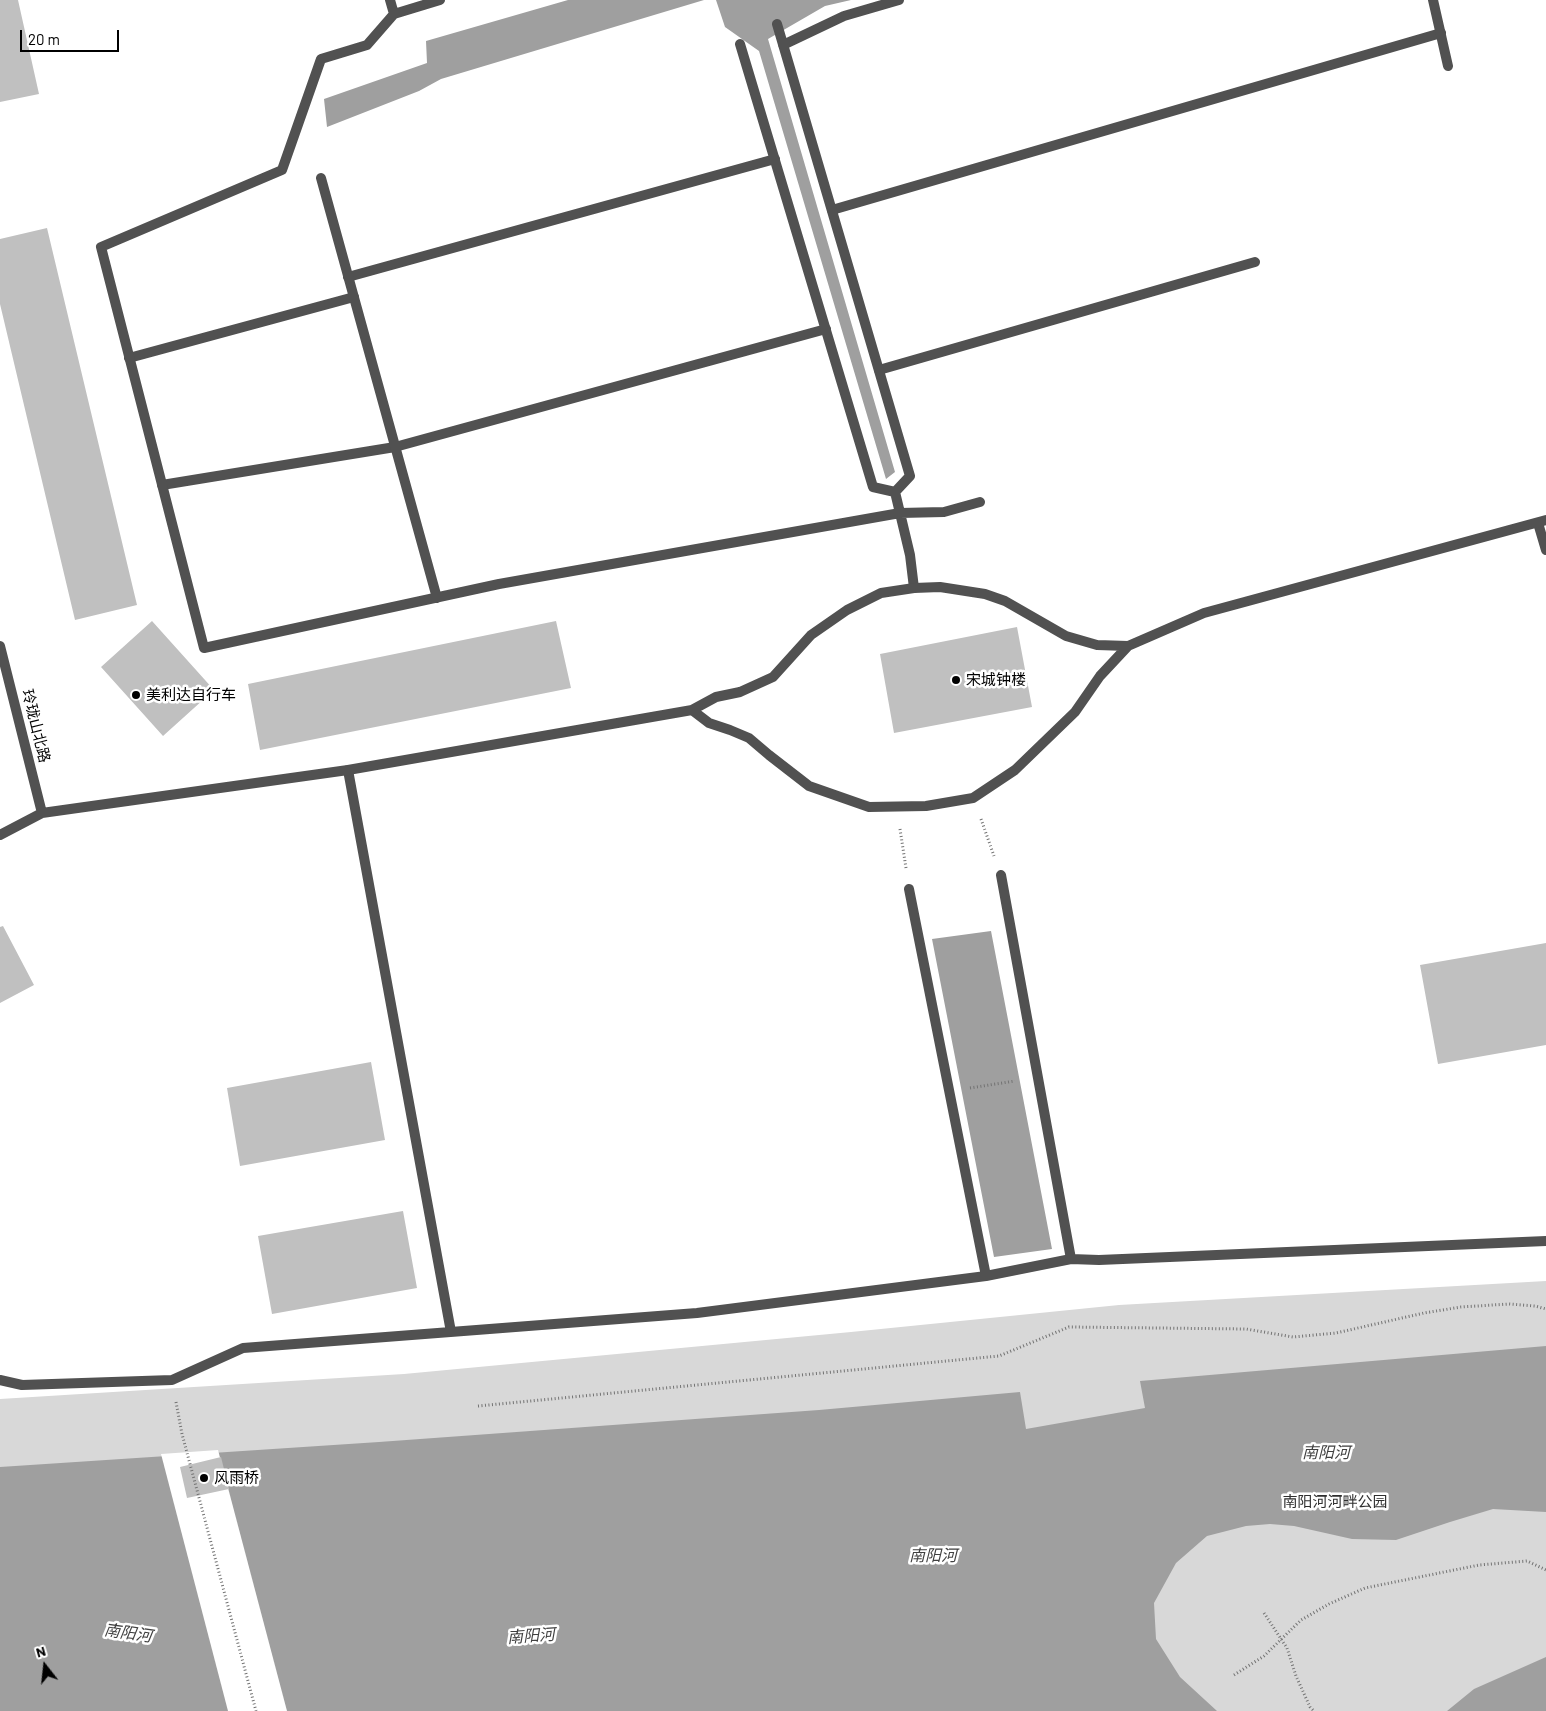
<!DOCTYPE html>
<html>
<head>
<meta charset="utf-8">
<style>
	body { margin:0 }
	#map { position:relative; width:1546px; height:1711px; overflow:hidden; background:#fff; font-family:Barlow,sans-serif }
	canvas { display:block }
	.north { position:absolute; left:20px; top:1641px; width:50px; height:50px; -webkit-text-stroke:4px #fff; paint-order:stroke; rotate:344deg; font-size:14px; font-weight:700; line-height:20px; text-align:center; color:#000 }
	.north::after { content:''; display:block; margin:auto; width:18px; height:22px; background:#000; clip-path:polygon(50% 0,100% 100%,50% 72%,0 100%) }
	.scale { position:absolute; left:20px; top:30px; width:99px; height:22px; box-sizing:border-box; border:2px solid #000; border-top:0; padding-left:6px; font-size:15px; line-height:18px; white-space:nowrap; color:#000; -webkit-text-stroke:4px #fff; paint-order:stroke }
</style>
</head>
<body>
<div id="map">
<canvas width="1546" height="1711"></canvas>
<div class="north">N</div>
<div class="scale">20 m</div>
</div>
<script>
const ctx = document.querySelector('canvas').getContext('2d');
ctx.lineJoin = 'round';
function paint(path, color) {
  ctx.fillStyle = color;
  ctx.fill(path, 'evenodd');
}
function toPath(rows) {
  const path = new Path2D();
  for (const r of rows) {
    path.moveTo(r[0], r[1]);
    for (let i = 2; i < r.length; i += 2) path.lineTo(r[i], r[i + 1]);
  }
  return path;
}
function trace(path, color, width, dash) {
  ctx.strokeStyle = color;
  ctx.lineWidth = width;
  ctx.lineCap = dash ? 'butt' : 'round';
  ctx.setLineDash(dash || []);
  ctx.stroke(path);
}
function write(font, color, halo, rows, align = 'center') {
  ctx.font = font + ' Barlow,"Noto Sans SC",sans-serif';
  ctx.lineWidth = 5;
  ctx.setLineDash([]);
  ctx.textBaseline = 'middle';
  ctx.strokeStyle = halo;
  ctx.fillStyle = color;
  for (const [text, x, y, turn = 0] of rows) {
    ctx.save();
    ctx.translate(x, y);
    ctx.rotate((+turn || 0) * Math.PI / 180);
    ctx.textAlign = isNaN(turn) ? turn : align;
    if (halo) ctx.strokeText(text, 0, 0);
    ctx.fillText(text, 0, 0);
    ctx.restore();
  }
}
paint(toPath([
	[1546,1281,1546,1711,0,1711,0,1399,404,1374,851,1332,1119,1305]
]), '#d8d8d8');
paint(toPath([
	[568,0,704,0,441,79,419,91,327,127,324,99,427,63,426,41],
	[716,0,851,0,825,6,768,39,895,472,886,479,759,51,725,27],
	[991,931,1052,1249,994,1257,932,939],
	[1546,1346,1546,1512,1493,1509,1450,1522,1396,1540,1352,1539,1294,1526,1270,1524,1246,1526,1207,1536,1176,1563,1154,1603,1156,1639,1180,1677,1217,1711,0,1711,0,1467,379,1442,819,1410,1020,1392,1026,1429,1145,1408,1140,1381],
	[1546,1657,1546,1711,1447,1711,1474,1689]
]), '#9f9f9f');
paint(toPath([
	[218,1450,287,1711,228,1711,161,1454]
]), '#fff');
paint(toPath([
	[0,0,18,0,39,94,0,102],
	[47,228,137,605,75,620,0,304,0,239],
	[152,621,214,690,163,736,101,667],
	[556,621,571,688,260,750,248,684],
	[1017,627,1032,707,894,733,880,654],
	[3,926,34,985,0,1003,0,927],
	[1546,943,1546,1045,1438,1064,1420,965],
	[371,1062,385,1140,240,1166,227,1088],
	[403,1211,417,1288,272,1314,258,1236],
	[221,1457,229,1489,187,1498,180,1467]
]), '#c0c0c0');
trace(toPath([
	[981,819,994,856],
	[900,829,906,868],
	[970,1088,1015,1081],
	[176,1402,182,1434,256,1711],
	[478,1406,999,1356,1069,1327,1246,1329,1293,1337,1336,1333,1424,1313,1461,1307,1509,1304,1535,1306,1546,1309],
	[1264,1613,1287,1648,1296,1676,1310,1707,1314,1711],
	[1234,1675,1264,1656,1301,1620,1329,1604,1365,1588,1479,1565,1527,1561,1546,1570]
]), '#737373', 3, [1, 2.5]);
trace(toPath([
	[832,210,1441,33],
	[348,277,775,159],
	[129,358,354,297],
	[879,370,1255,262],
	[162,485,395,447,826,329],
	[1538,523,1546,550],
	[348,770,451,1332],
	[1001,875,1071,1259],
	[909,889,986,1276],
	[0,1380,22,1385,172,1380,243,1348,697,1313,986,1276,1071,1259,1099,1260,1546,1241]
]), '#515151', 10);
trace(toPath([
	[390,0,394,14],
	[440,0,394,14,367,45,321,59,282,170,101,247,204,648,499,584,900,513,944,512,980,502],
	[1433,0,1448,66],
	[740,44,873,487,895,492,910,476,777,24],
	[783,45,844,16,899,0],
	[321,178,437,598],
	[895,492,910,555,914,588]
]), '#515151', 10);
trace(toPath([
	[0,646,42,813],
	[692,710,709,723,730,730,749,738,769,755,809,786,869,807,926,806,973,798,1015,770,1075,712,1100,676,1128,646,1204,613,1546,520],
	[0,835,42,813,348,770,692,710,716,697,740,692,773,677,811,635,847,610,881,593,914,588,940,587,985,594,1005,601,1066,636,1097,645,1128,646]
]), '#515151', 10);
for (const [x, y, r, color] of [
	[956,680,5,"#000"],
	[136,695,5,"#000"],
	[204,1478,5,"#000"]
]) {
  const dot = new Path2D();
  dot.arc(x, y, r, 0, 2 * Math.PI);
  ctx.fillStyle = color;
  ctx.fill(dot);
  trace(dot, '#fff', 2);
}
write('15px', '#000', '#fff', [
	["宋城钟楼",966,680],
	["美利达自行车",146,695],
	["风雨桥",214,1478]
], 'left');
write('15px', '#000', '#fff', [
	["玲珑山北路",36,726,76]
]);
write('15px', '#2f2f2f', '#fff', [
	["南阳河河畔公园",1335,1502]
]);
write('italic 16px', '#404040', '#fff', [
	["南阳河",1326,1453],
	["南阳河",933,1556],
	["南阳河",128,1633,8],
	["南阳河",531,1636,-4]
]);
</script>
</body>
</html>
